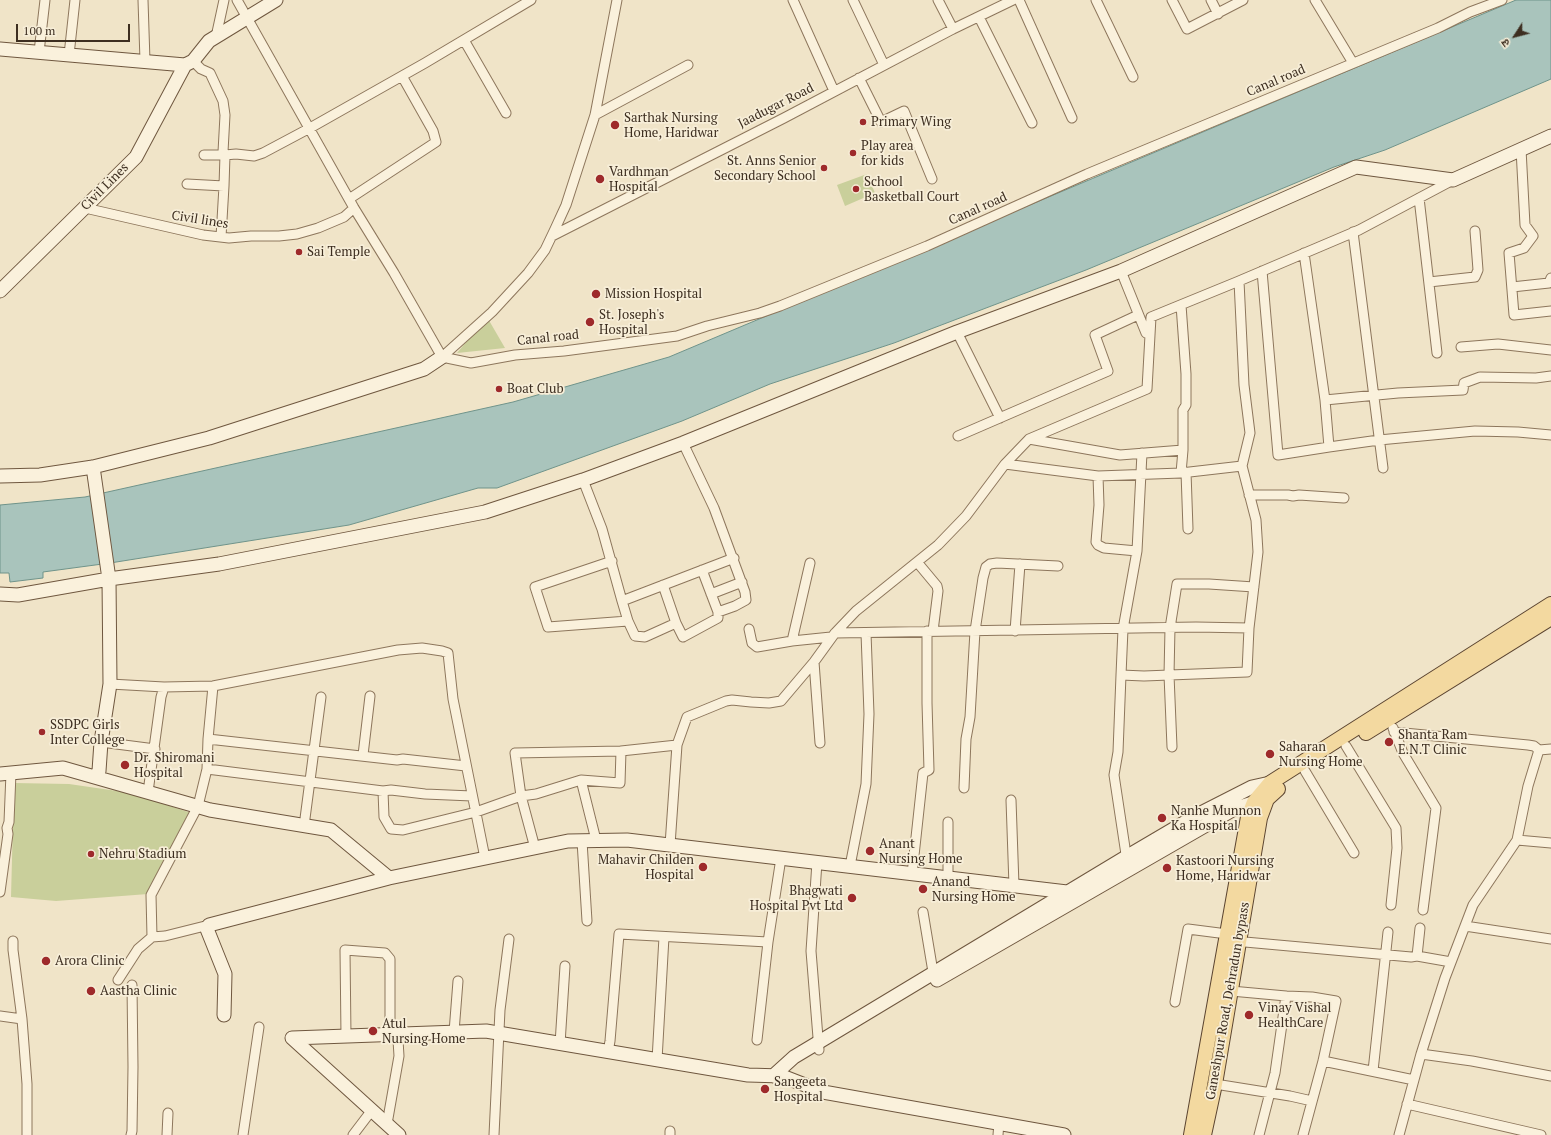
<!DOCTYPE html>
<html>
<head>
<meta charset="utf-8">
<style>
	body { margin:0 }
	#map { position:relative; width:1551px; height:1135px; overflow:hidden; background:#f0e4c8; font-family:"PT Serif","Noto Sans Devanagari",serif }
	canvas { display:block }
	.north { position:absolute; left:1495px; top:16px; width:40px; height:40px; -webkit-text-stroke:3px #f7eed8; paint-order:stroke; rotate:234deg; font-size:11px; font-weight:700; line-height:16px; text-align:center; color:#3d2e20 }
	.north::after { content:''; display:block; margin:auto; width:14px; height:18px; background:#3d2e20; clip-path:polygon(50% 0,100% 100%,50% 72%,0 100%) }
	.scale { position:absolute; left:16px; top:24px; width:114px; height:18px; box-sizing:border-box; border:2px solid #3d2e20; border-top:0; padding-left:5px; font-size:12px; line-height:14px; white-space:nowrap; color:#3d2e20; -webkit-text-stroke:3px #f7eed8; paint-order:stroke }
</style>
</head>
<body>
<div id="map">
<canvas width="1551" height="1135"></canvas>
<div class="north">उ</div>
<div class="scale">100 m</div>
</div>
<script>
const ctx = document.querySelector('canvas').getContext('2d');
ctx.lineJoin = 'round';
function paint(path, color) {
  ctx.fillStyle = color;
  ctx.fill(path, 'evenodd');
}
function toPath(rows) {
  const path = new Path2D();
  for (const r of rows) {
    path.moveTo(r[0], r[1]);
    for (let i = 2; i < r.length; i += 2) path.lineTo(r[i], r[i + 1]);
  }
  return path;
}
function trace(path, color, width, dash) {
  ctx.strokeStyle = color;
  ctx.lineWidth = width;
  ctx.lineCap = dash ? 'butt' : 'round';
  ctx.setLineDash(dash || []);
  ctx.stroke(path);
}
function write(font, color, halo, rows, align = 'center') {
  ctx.font = font + ' "PT Serif",serif';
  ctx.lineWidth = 3.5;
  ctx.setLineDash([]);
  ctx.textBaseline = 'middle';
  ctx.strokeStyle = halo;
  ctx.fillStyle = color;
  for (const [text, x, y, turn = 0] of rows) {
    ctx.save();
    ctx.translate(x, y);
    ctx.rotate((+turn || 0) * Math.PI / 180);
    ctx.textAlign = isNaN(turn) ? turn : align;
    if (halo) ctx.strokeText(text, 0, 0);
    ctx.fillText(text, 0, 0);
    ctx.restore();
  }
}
paint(toPath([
	[867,174,875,193,845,206,837,185],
	[487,317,505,348,457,353],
	[14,783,69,784,131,793,194,814,148,894,56,901,11,897]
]), '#c9cf9b');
const water = toPath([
	[1516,0,1551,0,1551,79,1385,150,1334,167,1086,270,894,343,770,384,682,421,497,488,478,488,349,525,110,563,43,572,43,578,10,582,9,573,0,573,0,505,85,497,513,402,669,357,1516,0]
]);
paint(water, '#a9c4bc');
trace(water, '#6f938a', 1);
const street = toPath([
	[143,0,145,61],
	[237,0,354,208,394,273,442,357],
	[793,0,834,91],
	[853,0,884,65],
	[938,0,953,29],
	[1019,0,1072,118],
	[1096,0,1133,77],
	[1172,0,1187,29,1243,0],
	[1211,0,1218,14],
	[1315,0,1353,63],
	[979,17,1032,123],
	[216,37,224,0],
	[464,40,506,113],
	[39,52,45,0],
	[69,55,75,0],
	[193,61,201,69,210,73,223,101,225,115,223,152,225,155,236,154,254,156,263,153,310,128,425,63,531,0],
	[859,78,881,122,904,111,932,179],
	[595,115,688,65],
	[1521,149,1525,225,1533,236,1524,248,1509,253,1514,315,1551,311],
	[204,155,225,155,224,186],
	[187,184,224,186,221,237],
	[1419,198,1437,353],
	[349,199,436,142,433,131,402,76],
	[85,208,203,235,229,238,251,236,279,236,297,234,318,228,344,217,354,208],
	[1353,232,1383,468],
	[552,236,784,118,953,29,1013,0],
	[1304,253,1325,400],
	[1121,271,1146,333],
	[1262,271,1278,455,1329,447,1325,400,1398,393,1463,390,1464,383,1480,377,1536,378,1551,376],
	[1429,282,1475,277,1478,270,1475,231],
	[1512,287,1549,283,1551,278],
	[957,332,1000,418],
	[1461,347,1498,344,1551,350],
	[442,357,471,363,515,355,564,351,677,336,707,326,760,313,780,306,927,246,1087,174,1438,28,1470,12,1502,0],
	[442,357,492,312,528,273,545,250,555,229,566,205,595,115,617,0],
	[958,436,1108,371,1095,335,1138,315],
	[1029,439,1120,455,1183,450,1183,410,1186,405,1186,374,1181,305],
	[683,443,714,508,745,592,746,600,735,606,718,612],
	[1329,447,1379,440,1475,431,1518,432,1551,435],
	[1183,450,1181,473,1186,472,1188,529],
	[1005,464,1029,439,1147,389,1151,317,1239,281],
	[1098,476,1099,505,1096,542,1098,545,1104,548,1137,551],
	[583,480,602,529,622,601,734,558],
	[1249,495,1288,495,1293,496,1299,495,1344,498],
	[612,561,535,587,548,627,628,621,622,601],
	[917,562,937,586,938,591,933,631],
	[810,563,792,641,831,637],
	[711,594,742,582],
	[628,621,635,636,645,637,676,623,663,585],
	[676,623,683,637,718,618,718,612,702,570],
	[1249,628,1258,552,1256,520,1242,466,1250,433,1244,385,1239,281,1359,230,1453,180],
	[749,629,752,643,757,647,792,641],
	[1015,631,1020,564],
	[835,633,1196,627,1249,628,1247,672,1144,676,1121,675,1118,752,1114,775,1127,861],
	[814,662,820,743],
	[1121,675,1123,629,1137,551,1142,453],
	[110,684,164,687,213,686,398,650,422,648,442,651,448,653,453,699,485,858],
	[1393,728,1403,753,1436,808,1423,910],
	[1394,732,1528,745,1534,746,1539,750,1528,786,1517,840],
	[208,739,397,760,403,759,466,766],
	[101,742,155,749],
	[1346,746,1396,828,1397,848,1391,905],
	[1172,747,1169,675,1170,628,1177,584,1209,584,1254,587],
	[1539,750,1551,749],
	[363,755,370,696],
	[207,769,383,791,391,790,425,794,472,796],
	[1305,771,1354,853],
	[964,788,966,739,970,717,975,631,983,578,986,567,990,564,997,563,1058,566],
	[383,791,384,817,391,829,403,830,476,812,521,796,536,794,581,780],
	[148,792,161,697,164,687],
	[1011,800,1014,886],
	[304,826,321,697],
	[596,840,581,780,620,783,621,751,677,745,687,717,726,701,732,700,751,702,769,703,781,701,814,662,835,633,856,611,938,545,966,516,1005,464,1098,476,1181,473,1242,466],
	[582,841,587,921],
	[670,845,677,745],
	[535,848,521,796,515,753,621,751],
	[817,862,811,951,819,1050],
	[850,866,866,784,869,714,866,633],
	[912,874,923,773,929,770,927,703,927,631],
	[948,878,948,822],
	[0,892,8,834,7,828,9,822,11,773],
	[923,912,934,978],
	[1465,926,1551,939],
	[152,937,151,895,198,806,207,769,208,739,213,686],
	[1239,940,1245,942,1411,957,1417,956,1451,962],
	[13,941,13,950,22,1019,27,1084,27,1135],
	[1417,956,1420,928],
	[118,980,138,949,152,937,165,936,209,925],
	[1231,991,1286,996,1312,997,1336,1001,1323,1061,1303,1135],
	[1175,1002,1188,929,1227,934],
	[0,1016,22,1019],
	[454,1032,458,981],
	[346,1036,345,950,385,953,390,959,390,1029,398,1040,399,1056,387,1124],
	[757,1040,768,942,781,858],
	[560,1044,565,966],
	[608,1052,610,1041,619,934,768,942],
	[1421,1054,1445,978,1473,905,1517,840,1551,843],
	[657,1060,664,937],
	[1323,1061,1414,1080],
	[1373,1071,1388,932],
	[1215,1084,1290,1096,1312,1101],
	[1407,1104,1541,1135],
	[131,1135,132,1131,133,1067,132,985],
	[167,1135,168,1113],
	[243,1135,259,1027],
	[353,1135,372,1110],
	[494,1135,500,1010,509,939],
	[670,1135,670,1131],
	[998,1135,999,1123],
	[1259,1135,1275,1073,1286,996],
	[1399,1135,1421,1054,1472,1061,1551,1076]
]);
const secondary = toPath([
	[0,49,185,65,193,61,209,41,276,0],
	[0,291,136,157,185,65],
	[93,467,109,579,110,684,101,742,99,771,95,777],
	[0,476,40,475,93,467,209,438,424,369,442,357],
	[0,594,18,595,109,579,219,564,485,512,583,480,683,443,957,332,1121,271,1356,167,1453,180,1551,136],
	[0,774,63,768,210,810,331,830,389,878,568,841,627,840,1067,892,1076,900],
	[937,980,1234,809,1262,800],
	[224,1015,225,974,207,929,209,925,389,878],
	[292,1038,486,1031,748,1075,782,1076,823,1092,1064,1135],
	[292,1038,399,1135],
	[773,1076,794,1057,819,1042,1126,857,1199,814,1252,787,1270,783]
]);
const primary = toPath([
	[1366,733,1551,618],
	[1191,1135,1248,817,1254,802,1270,783,1551,604],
	[1204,1135,1215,1084,1260,818,1267,799,1278,789]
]);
trace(street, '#8d765c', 11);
trace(secondary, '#6f573f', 15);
trace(primary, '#5b4430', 16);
trace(street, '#faf1dc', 9);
trace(secondary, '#faf1dc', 13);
trace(primary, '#f3d9a0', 14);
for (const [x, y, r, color] of [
	[863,122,4,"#9e2a2b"],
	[615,125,5,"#9e2a2b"],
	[853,153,4,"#9e2a2b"],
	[824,168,4,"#9e2a2b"],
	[600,179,5,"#9e2a2b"],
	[856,189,4,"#9e2a2b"],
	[299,252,4,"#9e2a2b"],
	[596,294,5,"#9e2a2b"],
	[590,322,5,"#9e2a2b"],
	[499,389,4,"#9e2a2b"],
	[42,732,4,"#9e2a2b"],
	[1389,742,5,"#9e2a2b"],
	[1270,754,5,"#9e2a2b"],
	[125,765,5,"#9e2a2b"],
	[1162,818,5,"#9e2a2b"],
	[870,851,5,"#9e2a2b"],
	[91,854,4,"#9e2a2b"],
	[703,867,5,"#9e2a2b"],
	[1167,868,5,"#9e2a2b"],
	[923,889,5,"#9e2a2b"],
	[852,898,5,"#9e2a2b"],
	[46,961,5,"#9e2a2b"],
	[91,991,5,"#9e2a2b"],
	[1249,1015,5,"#9e2a2b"],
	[373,1031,5,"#9e2a2b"],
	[765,1089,5,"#9e2a2b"]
]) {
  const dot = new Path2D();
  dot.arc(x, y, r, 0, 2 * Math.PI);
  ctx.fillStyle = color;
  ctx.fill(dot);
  trace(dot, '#f7eed8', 1.5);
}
write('13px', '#3d2e20', '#f7eed8', [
	["Canal road",1276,81,-23],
	["Jaadugar Road",776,106,-27],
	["Civil Lines",105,187,-45],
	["Canal road",978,209,-24],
	["Civil lines",200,220,9],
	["Canal road",548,338,-6],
	["Ganeshpur Road, Dehradun bypass",1228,1001,-80]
]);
write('13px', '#3d2e20', '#f7eed8', [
	["Sarthak Nursing",624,118],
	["Home, Haridwar",624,133],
	["Primary Wing",871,122],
	["Play area",861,146],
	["for kids",861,161],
	["St. Anns Senior",816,161,"right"],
	["Secondary School",816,176,"right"],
	["Vardhman",609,172],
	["Hospital",609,187],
	["School",864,182],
	["Basketball Court",864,197],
	["Sai Temple",307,252],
	["Mission Hospital",605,294],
	["St. Joseph's",599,315],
	["Hospital",599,330],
	["Boat Club",507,389],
	["SSDPC Girls",50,725],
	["Inter College",50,740],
	["Shanta Ram",1398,735],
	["E.N.T Clinic",1398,750],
	["Saharan",1279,747],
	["Nursing Home",1279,762],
	["Dr. Shiromani",134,758],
	["Hospital",134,773],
	["Nanhe Munnon",1171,811],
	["Ka Hospital",1171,826],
	["Anant",879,844],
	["Nursing Home",879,859],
	["Nehru Stadium",99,854],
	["Mahavir Childen",694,860,"right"],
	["Hospital",694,875,"right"],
	["Kastoori Nursing",1176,861],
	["Home, Haridwar",1176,876],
	["Anand",932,882],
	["Nursing Home",932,897],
	["Bhagwati",843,891,"right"],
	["Hospital Pvt Ltd",843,906,"right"],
	["Arora Clinic",55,961],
	["Aastha Clinic",100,991],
	["Vinay Vishal",1258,1008],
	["HealthCare",1258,1023],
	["Atul",382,1024],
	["Nursing Home",382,1039],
	["Sangeeta",774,1082],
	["Hospital",774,1097]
], 'left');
</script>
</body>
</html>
